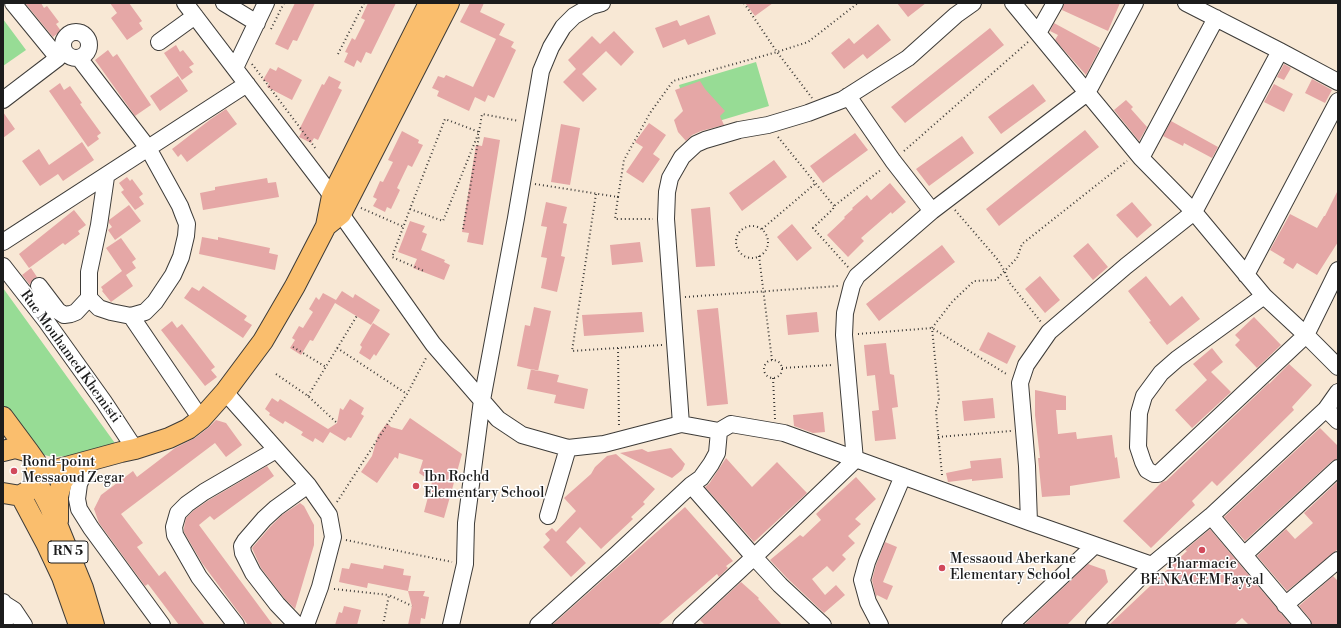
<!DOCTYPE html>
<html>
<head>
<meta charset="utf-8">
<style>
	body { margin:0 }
	#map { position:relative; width:1341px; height:628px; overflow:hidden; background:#f8e8d5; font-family:"Libre Bodoni",serif }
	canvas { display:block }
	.frame { position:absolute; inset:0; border:4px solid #1c1c1c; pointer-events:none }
</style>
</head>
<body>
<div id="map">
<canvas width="1341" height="628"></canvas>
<div class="frame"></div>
</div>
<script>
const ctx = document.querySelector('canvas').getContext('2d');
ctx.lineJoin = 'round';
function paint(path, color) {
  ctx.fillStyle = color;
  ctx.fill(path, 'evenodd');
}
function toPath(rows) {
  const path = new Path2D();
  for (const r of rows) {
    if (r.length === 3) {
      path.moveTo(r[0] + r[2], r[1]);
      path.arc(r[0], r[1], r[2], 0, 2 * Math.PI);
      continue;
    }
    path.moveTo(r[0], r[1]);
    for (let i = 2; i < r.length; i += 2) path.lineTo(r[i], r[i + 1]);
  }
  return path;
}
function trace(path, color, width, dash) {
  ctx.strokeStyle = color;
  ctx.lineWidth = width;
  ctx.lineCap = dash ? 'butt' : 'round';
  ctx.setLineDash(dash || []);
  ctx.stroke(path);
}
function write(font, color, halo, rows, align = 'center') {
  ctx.font = font + ' "Libre Bodoni",serif';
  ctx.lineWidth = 3;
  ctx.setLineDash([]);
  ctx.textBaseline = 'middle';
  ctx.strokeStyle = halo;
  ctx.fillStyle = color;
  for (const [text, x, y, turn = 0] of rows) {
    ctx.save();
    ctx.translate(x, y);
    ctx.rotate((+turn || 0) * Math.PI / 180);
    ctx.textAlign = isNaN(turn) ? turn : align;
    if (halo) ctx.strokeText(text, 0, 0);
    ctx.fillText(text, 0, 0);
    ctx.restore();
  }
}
paint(toPath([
	[3,19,26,50,3,66],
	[756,62,769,106,692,129,679,85],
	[3,288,117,446,67,456,52,457,41,454,3,406]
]), '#97dc95');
paint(toPath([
	[25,3,41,3,44,8,47,6,59,22,56,24,61,31,53,37],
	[110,3,129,3,142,21,139,23,143,29,127,40,111,18,117,13],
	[295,3,315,3,297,41,293,40,288,50,275,44],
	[368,3,396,3,371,54,366,52,361,63,357,60,354,67,344,62,348,53,345,52,352,38,355,40,365,20,361,18],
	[470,3,484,3,480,12,505,24,499,35,514,42,511,47,516,50,494,98,488,95,485,102,475,97,469,111,437,96,439,91,432,88,438,76,444,78,446,75,473,87,496,39,460,22],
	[745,3,773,3,755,16],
	[897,3,926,3,908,17],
	[1064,3,1120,3,1108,31,1062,10],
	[709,15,716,34,688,45,685,39,663,48,655,28,677,20,680,26],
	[1054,23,1100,48,1086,75,1055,40,1058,35,1050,31],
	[878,24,891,40,867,59,863,54,844,69,831,53,849,38,854,44],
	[990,28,1004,45,905,123,891,107],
	[614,31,634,52,621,66,606,51,582,74,597,89,583,102,563,82,576,69,568,60,592,36,600,44],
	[176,45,180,52,183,50,194,64,189,67,193,72,182,80,164,53],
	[108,50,113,57,117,54,151,105,135,116,95,60],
	[1284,64,1291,68,1284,80,1277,77],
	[278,67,302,80,292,100,267,87,269,83,263,80,270,68,276,71],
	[178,76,188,91,160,111,150,96],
	[329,76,341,82,338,88,342,90,318,140,314,138,311,143,299,137,302,131,299,130,322,84,324,85],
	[1312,79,1332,90,1325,103,1305,93],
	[700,81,705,89,725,111,720,116,724,125,701,131,692,135,686,141,678,132,674,120,683,111,675,90],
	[60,83,64,90,70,86,82,103,80,104,101,133,97,136,99,139,88,147,49,91],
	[1033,84,1046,101,1001,134,988,117],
	[1274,84,1293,94,1284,112,1264,102],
	[1126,100,1133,107,1131,109,1147,127,1139,141,1114,110],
	[226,109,237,124,187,162,181,154,178,157,172,149,211,119],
	[3,112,15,129,3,138],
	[1171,121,1218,147,1212,158,1184,143,1183,146,1163,136],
	[649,123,666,135,653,154,660,159,643,183,626,172,643,147,635,142],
	[561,124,580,128,570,185,551,182],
	[1085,130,1099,147,999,226,986,209],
	[402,131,419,140,418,143,423,145,412,167,408,165,397,188,400,190,391,209,387,207,385,212,373,206,377,199,373,197,380,181,383,182,393,162,388,160],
	[855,133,868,150,823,183,810,166],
	[962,136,974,153,929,186,916,169],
	[484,137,500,140,483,245,467,242,469,233,462,232,476,145,482,146],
	[82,142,94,160,63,181,58,174,40,186,22,161,39,149,49,165],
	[774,160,787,177,742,211,729,193],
	[127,177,130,181,132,179,143,194,139,197,144,204,135,210,121,192,124,190,119,183],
	[267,178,268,183,276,182,279,197,203,210,200,193,215,190,215,187],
	[890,183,906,202,892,214,891,212,861,238,864,241,848,257,827,235,845,218,844,217,853,209,852,208,867,195,871,200],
	[1338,190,1338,242,1317,275,1297,263,1293,269,1283,263,1285,259,1270,250,1290,214,1317,228,1324,216,1325,216],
	[546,202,567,207,563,223,567,224,561,256,565,257,557,292,541,288,547,258,541,257,547,227,541,226],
	[1132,202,1152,225,1137,238,1116,215],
	[129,205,141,221,115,240,108,230,112,227,109,223,109,220],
	[710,207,715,266,696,267,691,209],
	[74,210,86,225,78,231,80,234,65,245,63,243,29,268,19,254],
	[410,221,425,226,422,232,427,234,421,250,445,260,444,262,450,265,444,280,413,268,417,259,398,252],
	[792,224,812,248,797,261,777,237],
	[202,237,218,240,218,237,270,248,269,253,278,255,275,270,199,254],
	[121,238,136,259,132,262,136,268,126,275,133,286,111,302,102,291,103,290,101,287,122,271,106,248],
	[640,242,643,262,612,265,610,245],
	[1088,243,1108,267,1093,280,1073,256],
	[942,245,955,262,879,321,866,304],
	[31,268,37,277,33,279,30,285,22,275],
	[1040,276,1060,300,1045,313,1025,289],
	[1146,276,1170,306,1182,296,1200,319,1167,345,1149,322,1151,321,1128,291],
	[203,286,247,316,244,320,252,325,243,338,184,298,192,287,199,291],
	[342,291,353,298,355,294,380,310,371,325,335,303,313,341,310,340,301,355,290,348,295,340,292,338,299,326,303,328,313,312,309,309,316,297,319,300,323,293,336,300],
	[534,307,551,311,538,371,517,366,525,325,530,326],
	[718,308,728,404,707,406,697,310],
	[642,312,644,332,584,336,582,315],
	[817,312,819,332,788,335,786,315],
	[1254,317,1281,345,1257,368,1235,345,1240,340,1235,335],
	[172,321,177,328,182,324,215,367,211,370,217,377,205,386,161,330],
	[373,323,390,334,376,356,374,354,370,360,359,353,362,347,360,345],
	[988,332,1016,346,1007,364,979,350],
	[886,343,890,374,894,375,898,407,892,408,896,439,875,441,872,411,879,410,875,375,867,376,864,345],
	[1212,348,1223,362,1211,372,1231,392,1192,428,1175,410,1207,380,1193,364],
	[1289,364,1312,385,1292,407,1294,410,1217,486,1212,481,1192,501,1195,505,1151,548,1123,521,1162,482,1166,481,1269,383,1269,384],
	[531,369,559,375,557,382,588,389,584,409,554,403,556,395,527,389],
	[1035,390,1066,396,1066,410,1056,410,1058,434,1076,432,1077,439,1112,435,1115,458,1117,457,1120,478,1070,486,1070,495,1042,497,1038,458,1040,458,1035,415],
	[272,398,278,402,280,399,328,429,337,423,340,408,343,410,350,399,364,408,361,414,364,416,351,438,348,437,345,441,330,432,323,443,315,438,313,442,301,435,303,432,285,421,283,424,269,415,270,413,265,409],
	[993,398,995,418,964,421,962,401],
	[823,412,825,432,813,433,794,426,793,415],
	[410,418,462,454,444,518,424,512,432,482,419,473,423,460,399,453,398,459,395,457,377,483,361,472,372,456,378,435,387,423,391,427,402,430],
	[216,420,226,423,242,445,226,457,215,443,121,514,143,543,137,547,159,576,165,571,205,625,179,625,148,584,145,586,99,523,94,509,101,495,133,471,137,477,175,448,195,438,208,428],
	[1320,428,1338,446,1338,459,1332,461,1245,541,1224,517],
	[671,448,685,464,682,470,672,478,620,453,642,449,648,452],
	[616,454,655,489,643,502,645,504,631,517,633,519,601,549,580,527,566,542,586,563,571,577,543,547,550,540,545,534,552,528,556,532,576,511,564,498,591,474,595,467,607,456],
	[726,458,752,487,777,462,807,493,754,542,705,487,709,484],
	[1001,458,1003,478,972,481,972,479,948,482,946,473,971,468,970,461],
	[267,466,274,476,214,520,210,516,199,525,273,625,248,625,202,563,184,532,184,528,186,518,193,511,209,500],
	[856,477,876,499,855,519,861,524,848,536,855,543,842,555,846,559,833,572,827,566,812,579,825,595,836,585,845,595,824,613,787,578,770,560,800,535,803,537,821,520,816,514],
	[1338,481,1338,549,1287,591,1257,556,1286,529,1295,539,1313,523,1304,513],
	[300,503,304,506,314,525,314,545,295,609,284,598,261,568,252,548,271,526,282,515],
	[685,507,733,561,726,566,728,568,719,577,717,574,658,625,552,625],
	[1210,529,1291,625,1249,625,1242,618,1234,625,1109,625,1187,551,1185,550],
	[885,542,897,547,883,582,893,586,887,600,877,595,876,597,872,580,876,565],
	[351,563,383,569,384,565,404,569,403,575,411,576,408,591,368,583,367,588,339,582,342,568,349,569],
	[1088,564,1105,570,1108,582,1067,625,1024,625],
	[1333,576,1338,581,1338,625,1312,625,1310,619,1299,606],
	[741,582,759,598,758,599,782,625,705,625,700,620],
	[408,591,425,591,423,596,429,597,425,619,421,618,420,625,408,625,412,606],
	[344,606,361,610,357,625,335,625,339,612,342,613]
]), '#e5a7a6');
const minor = toPath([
	[185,3,332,196,341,214,433,344,498,419,522,435,568,448,604,444,681,424,719,431,731,424,784,433,1029,522,1152,565],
	[224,3,257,23],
	[1013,3,1141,158,1194,212,1264,296,1306,335,1338,367],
	[1186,3,1280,51,1338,82],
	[76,45,13],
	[1038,33,1055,3],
	[159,42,195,16],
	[79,58,148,148,180,206,183,214,187,224,186,236,181,257,173,275,155,302,145,312,131,316,201,419],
	[235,68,266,3],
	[848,96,893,161,932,211],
	[3,100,58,58,13,3],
	[1141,158,1216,18],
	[106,177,99,225,89,272,89,298,99,308,111,312,131,316],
	[3,242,247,84],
	[3,266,46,321,104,402,135,449],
	[1246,275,1338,101],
	[39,286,58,311,64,315,71,314,76,312,89,298],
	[1264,296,1177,359,1161,373,1144,396,1139,413,1138,447,1143,462,1147,470,1154,474,1158,474,1306,335,1338,270],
	[225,392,308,485,329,515,333,537,320,587,306,625],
	[1326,409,1338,421],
	[681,424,666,219,667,192,670,178,682,157,696,144,705,140,739,130,768,125,808,113,842,100,908,58,956,15,973,3],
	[89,462,79,484,77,499,79,509,91,528,162,625],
	[691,485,754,557,780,585,823,625],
	[548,516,568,448],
	[1211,516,1303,625],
	[1029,522,1027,466,1020,383,1026,365,1049,332,1126,266,1194,212,1280,51],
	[1244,555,1338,468],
	[3,602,5,625],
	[3,603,14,610,24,625],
	[1285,605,1338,560],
	[236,625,199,577,175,535,174,527,178,513,187,504,204,492,276,450],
	[297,625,277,604,253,573,243,553,242,546,245,541,264,519,276,508,308,485],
	[451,625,465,564,466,523,482,400,516,218,541,71,551,47,563,27,574,16,591,6,602,3],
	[538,625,617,554,691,485,701,478,711,464,717,453,719,431],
	[681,625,754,557,855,460,844,335,845,313,852,285,857,276,932,211,1087,93,1135,3],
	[880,625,868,602,862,580,867,562,880,530,903,476],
	[1010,625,1095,545],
	[1094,625,1152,565,1211,516,1326,409,1338,392]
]);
const major = toPath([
	[326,226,341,214,449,3],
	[3,417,29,452],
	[3,451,15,448,29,452,36,462,37,469,37,475,34,484,28,491,21,495,21,496,3,493],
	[37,475,121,452,135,449,169,438,188,429,201,419,225,392,263,341,295,286,326,226,332,196,429,3],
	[36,480,50,507,83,588,94,625],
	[21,496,46,543,62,577,79,625],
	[58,521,58,496,62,482,74,465]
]);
trace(minor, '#3d3b38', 18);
trace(major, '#3d3b38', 22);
trace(toPath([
	[744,3,777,52,812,98],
	[271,29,284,3],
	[338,54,364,3],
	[252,64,316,149],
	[479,132,482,114,519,121],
	[778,137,834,206],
	[904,151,1028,42],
	[535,184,618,197,615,219,653,219],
	[596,194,572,351,662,345],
	[618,197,624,160,650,113,673,81,777,52,808,42,858,3],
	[361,208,404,227],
	[410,209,443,221,479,132,445,119,410,209,392,257,424,271],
	[955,210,998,260,1005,272,1009,282,1041,322],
	[752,242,16],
	[463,229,479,136],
	[762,229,816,183],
	[759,256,772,360],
	[848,267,813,228,833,209,834,206,882,169],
	[685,297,838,286],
	[858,334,932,328,1008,375],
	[293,347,326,367],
	[337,348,407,394],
	[618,348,619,427],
	[773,369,9],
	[782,368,833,365],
	[276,374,308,396,337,423],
	[773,378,775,419],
	[308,396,358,314],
	[938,437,1011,431],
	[942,475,936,411,939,399,932,328,952,302,974,281,996,280,1017,258,1022,244,1127,161],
	[337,502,407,394,426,358],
	[346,540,452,562],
	[334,589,389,595],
	[383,625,389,595,412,606]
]), '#3d3b38', 2, [1, 3]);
trace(minor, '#fff', 16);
trace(major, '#fabe6d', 20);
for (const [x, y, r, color] of [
	[14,471,4,"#d1495b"],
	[416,486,4,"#d1495b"],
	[1202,550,4,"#d1495b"],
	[942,568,4,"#d1495b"]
]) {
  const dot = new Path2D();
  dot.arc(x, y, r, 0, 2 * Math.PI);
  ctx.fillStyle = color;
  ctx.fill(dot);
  trace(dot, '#fff', 1.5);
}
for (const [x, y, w] of [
	[68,552,40]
]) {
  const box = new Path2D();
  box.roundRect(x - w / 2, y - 11, w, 22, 3);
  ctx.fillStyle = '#fff';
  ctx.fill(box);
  trace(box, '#1c1c1c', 1);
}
write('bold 13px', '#1c1c1c', null, [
	["RN 5",68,552]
]);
write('14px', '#1c1c1c', '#fff', [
	["Rue Mouhamed Khemisti",70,357,54]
]);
write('14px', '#1c1c1c', '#fff', [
	["Rond-point",22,463],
	["Messaoud Zegar",22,479],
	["Ibn Rochd",424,478],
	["Elementary School",424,494],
	["Messaoud Aberkane",950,560],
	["Elementary School",950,576],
	["Pharmacie",1202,565,"center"],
	["BENKACEM Fayçal",1202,581,"center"]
], 'left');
</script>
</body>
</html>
